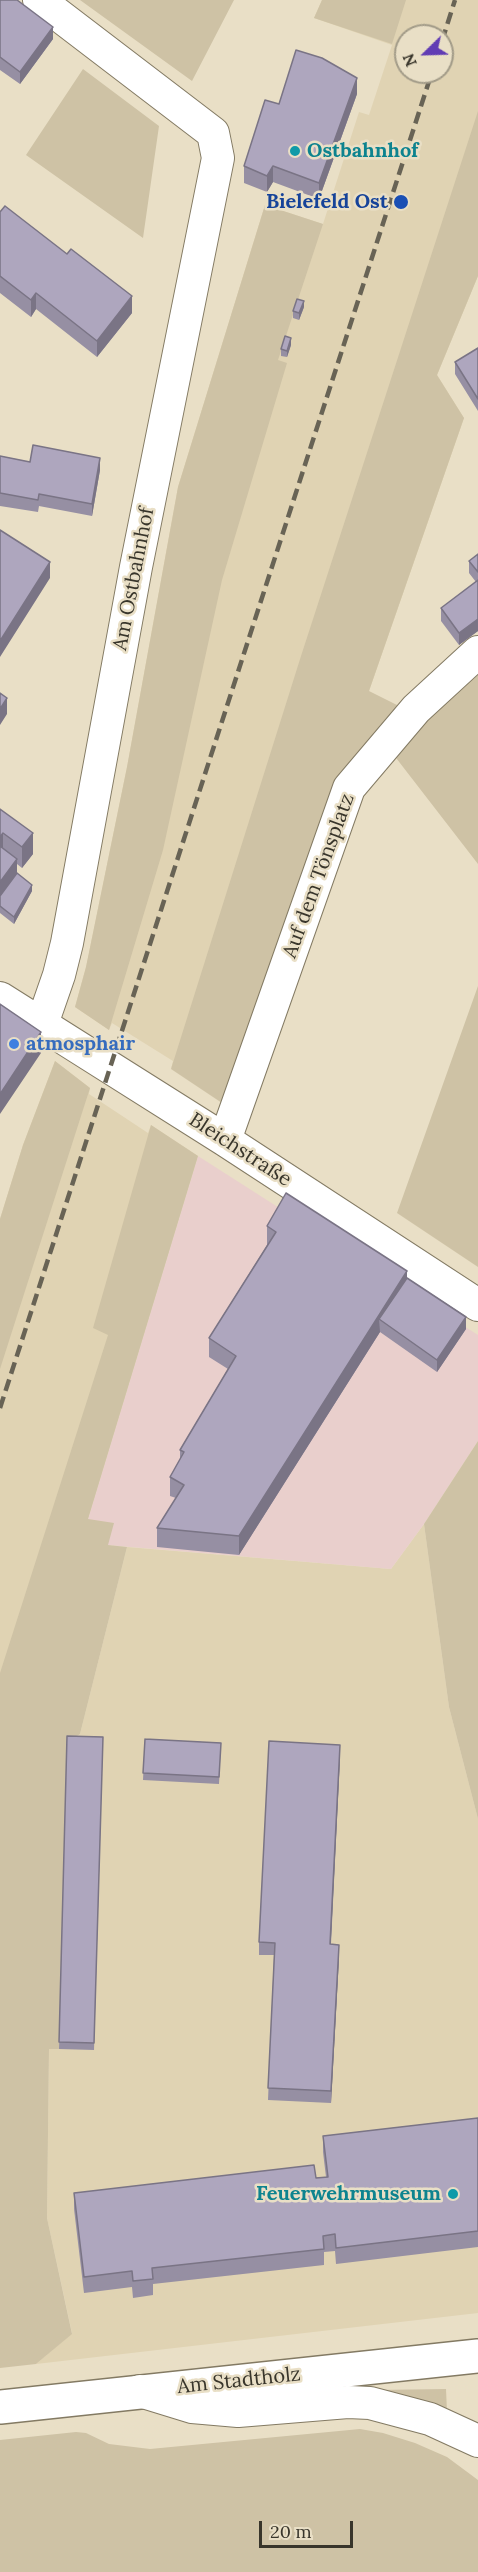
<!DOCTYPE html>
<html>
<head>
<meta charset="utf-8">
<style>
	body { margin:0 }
	#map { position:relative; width:478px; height:2572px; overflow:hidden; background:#e9dfc6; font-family:Lora,serif }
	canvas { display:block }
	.north { position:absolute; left:394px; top:24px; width:60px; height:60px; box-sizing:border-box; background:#e9dfc6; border:2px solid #a29b88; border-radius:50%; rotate:247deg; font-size:16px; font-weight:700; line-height:24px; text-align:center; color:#38352b }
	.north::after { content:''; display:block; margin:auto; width:21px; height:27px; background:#613cb4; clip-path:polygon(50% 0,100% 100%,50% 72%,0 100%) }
	.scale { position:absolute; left:259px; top:2521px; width:94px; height:27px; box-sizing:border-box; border:3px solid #38352b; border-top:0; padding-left:8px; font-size:18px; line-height:21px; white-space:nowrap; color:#38352b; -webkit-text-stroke:4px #e9dfc6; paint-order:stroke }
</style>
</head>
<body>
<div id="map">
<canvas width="478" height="2572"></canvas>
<div class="north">N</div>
<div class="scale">20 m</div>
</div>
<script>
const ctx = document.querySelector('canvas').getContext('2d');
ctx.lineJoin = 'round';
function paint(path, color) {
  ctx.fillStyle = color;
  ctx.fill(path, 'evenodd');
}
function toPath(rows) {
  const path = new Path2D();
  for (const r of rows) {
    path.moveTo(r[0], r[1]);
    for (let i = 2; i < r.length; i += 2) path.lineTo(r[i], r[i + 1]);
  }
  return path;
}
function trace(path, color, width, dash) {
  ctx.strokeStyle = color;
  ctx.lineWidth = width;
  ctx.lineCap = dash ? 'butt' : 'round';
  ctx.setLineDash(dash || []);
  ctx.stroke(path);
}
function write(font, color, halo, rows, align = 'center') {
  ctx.font = font + ' Lora,serif';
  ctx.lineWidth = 5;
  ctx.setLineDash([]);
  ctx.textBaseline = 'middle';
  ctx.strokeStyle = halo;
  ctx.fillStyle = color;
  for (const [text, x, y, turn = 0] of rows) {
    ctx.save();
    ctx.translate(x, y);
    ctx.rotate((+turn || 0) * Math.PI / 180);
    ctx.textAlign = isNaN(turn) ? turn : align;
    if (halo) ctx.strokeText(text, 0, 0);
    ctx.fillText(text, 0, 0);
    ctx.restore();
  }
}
paint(toPath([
	[322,0,478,0,478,276,437,375,464,418,369,691,171,1069,173,1061,112,1023,109,1030,75,1007,86,967,127,767,178,487,265,205,323,224,359,112,369,115,392,45,314,18],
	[406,36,442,36,442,72,406,72],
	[55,1061,90,1088,89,1094,148,1133,151,1125,198,1156,88,1519,0,1724,0,1219,23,1145],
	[424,1524,449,1707,478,1819,478,2313,36,2364,72,2333,47,2218,49,2048,59,2048,67,1743,80,1734,127,1547,391,1569]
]), '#e0d3b3');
paint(toPath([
	[198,1156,478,1335,478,1441,424,1524,391,1569,107,1545,88,1519]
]), '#e9cfcc');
paint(toPath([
	[80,0,234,0,192,81],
	[322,0,406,0,392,44,314,18],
	[83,69,159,126,143,238,26,155],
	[478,111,478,276,437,375,464,418,369,691,399,706,228,1107,171,1069,301,656],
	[265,205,323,224,278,360,287,363,222,580,163,850,109,1030,75,1007,86,967,127,767,178,487],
	[478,672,478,864,393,754,414,728],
	[478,986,478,1267,397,1213],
	[55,1061,90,1088,0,1369,0,1219,23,1145],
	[151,1125,198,1156,88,1519,114,1523,108,1545,127,1547,80,1734,67,1743,59,2049,49,2049,47,2218,72,2334,36,2364,0,2368,0,1673,108,1335,93,1328],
	[478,1441,478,1819,449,1707,424,1524],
	[446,2389,447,2412,374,2390],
	[360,2429,383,2433,415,2443,447,2457,478,2480,478,2572,0,2572,0,2440,76,2432,86,2433,109,2444,150,2449]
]), '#cec2a5');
const street = toPath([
	[39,0,213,133,218,158,136,567,67,943,59,975,42,1024],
	[0,998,225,1140,478,1305],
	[225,1140,349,788,416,709,478,652],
	[140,2391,192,2407,238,2411,348,2402,370,2403,430,2419,478,2441]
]);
const secondary = toPath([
	[0,2407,478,2356]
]);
trace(street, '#837a63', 34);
trace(secondary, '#837a63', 36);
trace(street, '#fff', 32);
trace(secondary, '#fff', 33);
trace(toPath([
	[442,41,455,0],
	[0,1408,432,72]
]), '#686355', 4.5, [12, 6]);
paint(toPath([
	[0,0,53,39,20,84,0,70],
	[357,94,319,199,273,182,267,192,244,183,244,166,279,104],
	[0,212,132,313,97,357,36,309,31,317,0,293],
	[304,307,299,320,293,318,293,311],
	[291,345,287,357,281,356,281,349],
	[478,348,478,411,455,374,455,362],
	[0,456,30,462,100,470,92,516,39,506,38,512,0,506],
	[478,554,478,631,459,645,441,621,441,608,476,582,469,573,469,561],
	[0,809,33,854,22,868,17,864,17,873,32,891,14,924,0,913],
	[267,1226,407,1278,466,1329,437,1372,380,1332,239,1555,157,1547,157,1528,176,1498,170,1496,170,1477,180,1460,180,1450,228,1369,209,1357,209,1338,267,1245],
	[67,1736,103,1737,94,2050,59,2049],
	[145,1739,221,1743,219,1784,143,1780],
	[340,1757,331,1944,339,1957,331,2103,268,2100,274,1955,259,1955,259,1942],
	[478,2118,478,2247,336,2264,335,2251,324,2252,324,2265,153,2284,153,2295,133,2298,132,2287,84,2293,74,2209,74,2193,326,2177,323,2152,323,2136]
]), '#968fa3');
paint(toPath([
	[53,27,53,39,20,84,20,72],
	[357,78,357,94,319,199,319,183],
	[273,166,273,182,267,192,267,176],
	[36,293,36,309,31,317,31,300],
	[132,296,132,313,97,357,97,341],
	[304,301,304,307,299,320,299,313],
	[291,338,291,345,287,357,287,351],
	[100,458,100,470,92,516,92,504],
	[50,562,50,578,0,657,0,641],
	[478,619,478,631,459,645,459,633],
	[7,698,7,714,0,725,0,709],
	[3,833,3,854,0,858,0,837],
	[33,833,33,854,22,868,22,847],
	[17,859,17,880,0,902,0,882],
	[32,885,32,891,14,924,14,917],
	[41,1032,41,1053,0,1114,0,1094],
	[407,1271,407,1290,379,1319,380,1332,239,1555,239,1536],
	[466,1317,466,1329,437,1372,437,1360],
	[340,1745,340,1757,330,1957,330,1944],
	[339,1945,339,1957,331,2103,331,2091]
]), '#7a7485');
const building = toPath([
	[0,0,17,0,53,27,20,72,0,57,0,0],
	[296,50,322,58,357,78,319,183,273,166,267,176,244,166,265,100,279,104,296,50],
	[5,206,67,254,71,249,132,296,97,341,36,293,31,300,0,276,0,212,5,206],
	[297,299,304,301,299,313,293,311,297,299],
	[285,336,291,338,287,351,281,349,285,336],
	[478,348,478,399,455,362,478,348],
	[33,445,100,458,92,504,39,494,38,500,0,493,0,456,30,462,33,445],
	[0,530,50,562,0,641,0,530],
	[478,554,478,572,469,561,478,554],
	[478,580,478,619,459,633,441,608,478,580],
	[0,693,7,698,0,709,0,693],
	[0,809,33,833,22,847,3,833,0,837,0,809],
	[0,846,17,859,0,882,0,846],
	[17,873,32,885,14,917,0,906,0,896,17,873],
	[0,1004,41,1032,0,1094,0,1004],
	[286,1193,407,1271,239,1536,157,1528,184,1485,170,1477,184,1452,180,1450,236,1356,209,1338,276,1232,267,1226,286,1193],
	[407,1278,466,1317,437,1360,379,1319,407,1278],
	[67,1736,103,1737,94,2043,59,2042,67,1736],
	[145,1739,221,1743,219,1777,143,1773,145,1739],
	[269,1741,340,1745,330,1944,339,1945,331,2091,268,2088,275,1943,259,1942,269,1741],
	[478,2118,478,2231,336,2248,335,2234,323,2236,324,2249,152,2268,153,2279,133,2281,132,2271,84,2277,74,2193,314,2165,316,2178,328,2177,323,2136,478,2118]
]);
paint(building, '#aea6be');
trace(building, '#7a7485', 1.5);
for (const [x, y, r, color] of [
	[295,151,6,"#0f9aa8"],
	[401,202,8,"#1a4fb4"],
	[14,1044,6,"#3f7fe0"],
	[453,2194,6,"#0f9aa8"]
]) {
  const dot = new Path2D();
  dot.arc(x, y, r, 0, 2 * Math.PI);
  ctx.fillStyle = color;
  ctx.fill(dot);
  trace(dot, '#e9dfc6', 2);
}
write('bold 20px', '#0d838f', '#e9dfc6', [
	["Ostbahnhof",307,151],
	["Feuerwehrmuseum",441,2194,"right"]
], 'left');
write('bold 20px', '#164399', '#e9dfc6', [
	["Bielefeld Ost",388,202]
], 'right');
write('20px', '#38352b', '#e9dfc6', [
	["Am Ostbahnhof",134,579,-79],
	["Auf dem Tönsplatz",319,876,-70],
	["Bleichstraße",240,1150,33],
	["Am Stadtholz",239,2381,-6]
]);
write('bold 20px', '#366cbe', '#e9dfc6', [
	["atmosphair",26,1044]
], 'left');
</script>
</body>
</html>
